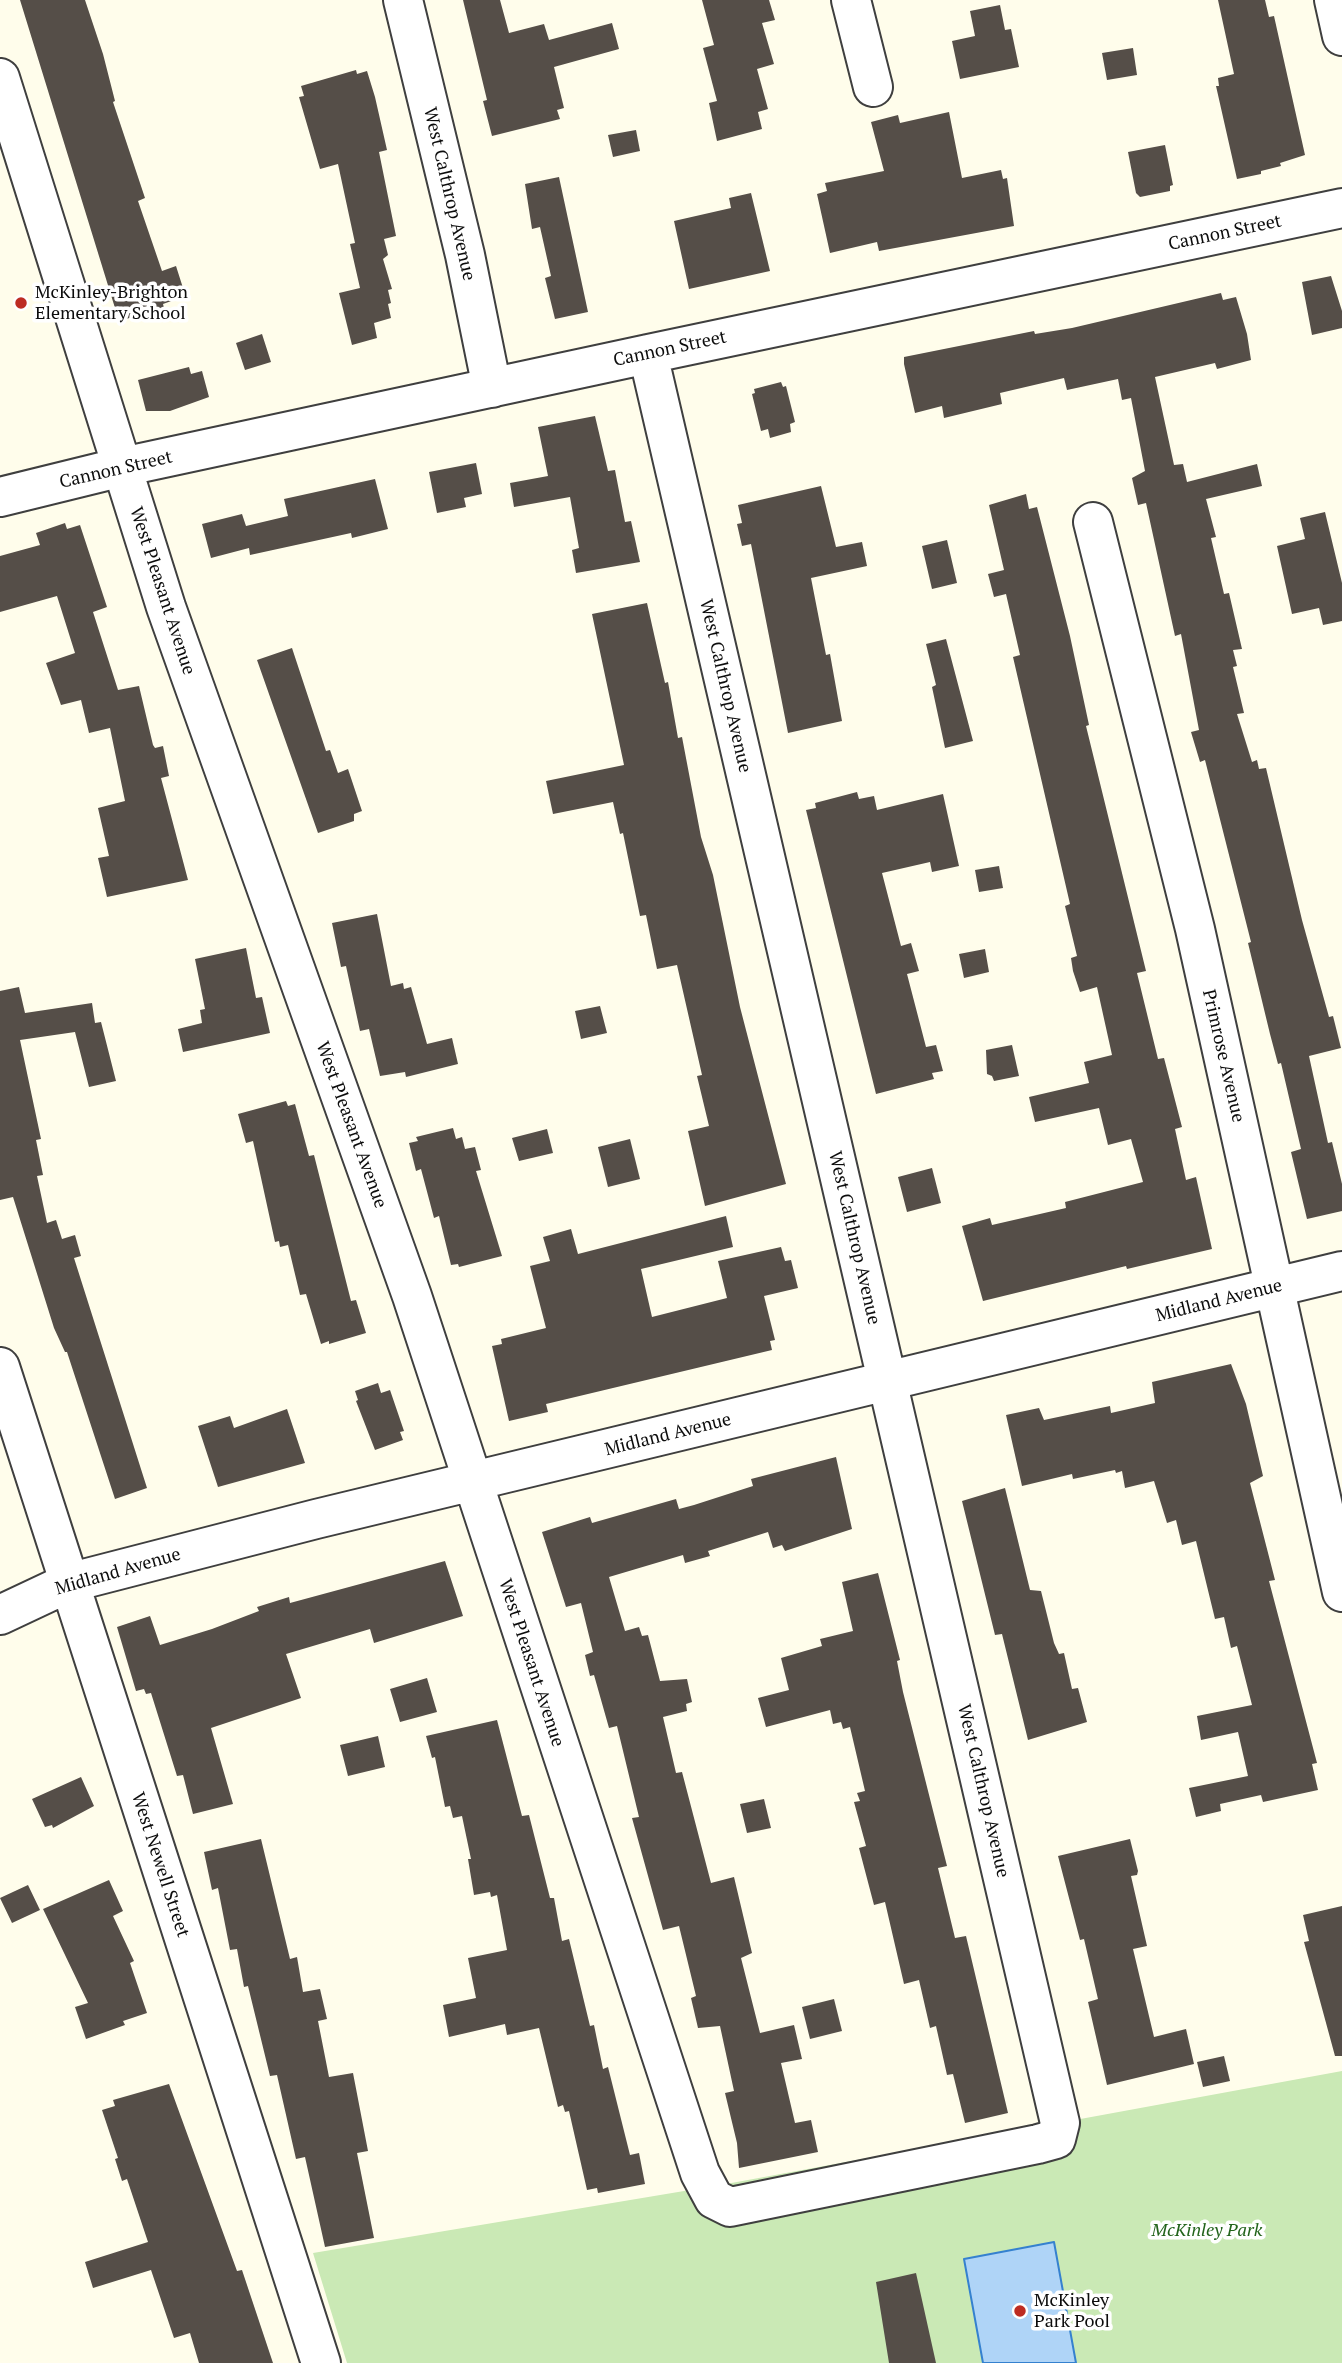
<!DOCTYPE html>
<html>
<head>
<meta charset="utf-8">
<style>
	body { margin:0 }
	canvas { display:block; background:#fffdeb }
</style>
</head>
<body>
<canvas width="1342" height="2363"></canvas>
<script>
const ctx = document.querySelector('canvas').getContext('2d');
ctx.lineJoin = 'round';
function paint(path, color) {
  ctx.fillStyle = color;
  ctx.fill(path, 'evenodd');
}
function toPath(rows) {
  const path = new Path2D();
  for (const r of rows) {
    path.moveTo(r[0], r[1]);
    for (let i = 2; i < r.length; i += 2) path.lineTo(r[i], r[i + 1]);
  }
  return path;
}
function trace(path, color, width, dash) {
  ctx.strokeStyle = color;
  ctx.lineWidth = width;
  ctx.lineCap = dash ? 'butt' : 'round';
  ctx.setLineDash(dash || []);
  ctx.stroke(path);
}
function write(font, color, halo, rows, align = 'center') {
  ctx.font = font + ' "PT Serif",serif';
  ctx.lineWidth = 7;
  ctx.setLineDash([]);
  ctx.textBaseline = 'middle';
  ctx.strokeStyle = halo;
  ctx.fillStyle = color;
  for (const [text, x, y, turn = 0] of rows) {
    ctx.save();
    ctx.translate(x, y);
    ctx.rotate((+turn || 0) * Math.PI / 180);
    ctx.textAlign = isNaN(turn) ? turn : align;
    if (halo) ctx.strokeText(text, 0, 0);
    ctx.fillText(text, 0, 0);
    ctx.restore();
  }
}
paint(toPath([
	[1342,2071,1342,2363,347,2363,313,2253,726,2184]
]), '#cae9b5');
const water = toPath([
	[1054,2242,1076,2363,983,2363,964,2259,1054,2242]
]);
paint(water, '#afd4f7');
trace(water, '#3581cf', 2);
paint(toPath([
	[20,0,85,0,103,54,115,101,113,102,145,198,138,201,162,271,176,266,183,288,174,291,177,299,163,304,164,308,119,321],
	[463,0,500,0,509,33,544,24,549,40,612,23,619,49,554,67,564,108,557,110,560,119,492,136,483,101,487,100],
	[702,0,769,0,775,20,762,23,774,64,757,69,768,109,758,112,762,129,717,141,709,103,717,101,703,48,714,45],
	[1218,0,1265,0,1269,17,1274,16,1305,155,1280,163,1281,166,1261,171,1261,174,1237,179,1216,86,1219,86,1218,78,1234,74],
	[1000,5,1005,30,1011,29,1019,67,960,79,952,41,975,36,970,11],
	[1133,48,1137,75,1107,80,1102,53],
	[356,70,357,74,367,71,375,97,387,150,379,152,396,236,384,239,388,255,383,259,392,289,388,290,391,303,388,304,391,318,374,323,377,338,352,345,339,293,360,288,350,244,355,243,338,164,320,169,299,97,304,96,301,86],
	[949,112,962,178,1001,170,1003,179,1007,178,1014,226,879,251,877,242,830,253,817,194,827,191,825,183,884,171,871,122,898,115,900,123],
	[636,130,640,151,613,157,608,135],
	[1165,145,1173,185,1170,186,1170,191,1140,197,1136,193,1128,152],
	[559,177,588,312,555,319,545,278,551,276,540,227,532,229,525,184],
	[751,193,770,271,689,289,674,221,731,208,729,198],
	[1331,276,1342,311,1342,328,1312,335,1302,282],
	[1221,293,1223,300,1236,297,1247,334,1251,360,1217,369,1215,363,1155,377,1174,465,1183,464,1187,482,1257,464,1262,486,1206,499,1216,537,1211,538,1224,594,1229,593,1242,649,1233,650,1237,666,1233,667,1244,713,1237,714,1252,762,1257,760,1259,769,1266,768,1302,920,1329,1017,1333,1016,1341,1048,1309,1056,1328,1143,1332,1142,1342,1184,1342,1211,1307,1219,1291,1152,1301,1149,1281,1063,1278,1064,1270,1034,1248,943,1251,942,1205,760,1200,762,1191,732,1199,730,1181,634,1175,636,1146,503,1138,505,1132,478,1145,471,1131,398,1122,400,1118,379,1067,390,1064,378,1000,393,1002,404,944,418,942,406,915,413,904,364,904,357,1034,331,1035,334,1072,328],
	[262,334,271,362,245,370,236,343],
	[189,367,191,374,202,371,209,397,170,411,146,411,138,380],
	[781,382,783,387,786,386,795,422,790,424,791,432,770,438,768,429,761,431,752,394,755,393,754,389],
	[595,416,608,471,615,470,625,522,631,521,640,562,576,573,572,550,579,548,570,497,514,507,510,483,548,476,538,427],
	[476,463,482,494,464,498,466,507,437,513,429,472],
	[375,479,388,529,352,538,351,533,250,555,249,548,211,558,202,524,242,514,246,526,288,516,284,499],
	[821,486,836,547,862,542,867,566,811,578,826,655,830,654,842,721,788,733,751,544,742,546,737,524,742,523,738,505],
	[1026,494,1029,509,1037,507,1070,636,1089,725,1086,726,1146,971,1137,973,1158,1059,1164,1058,1182,1127,1175,1129,1186,1180,1196,1177,1212,1249,1127,1269,1126,1266,983,1301,962,1226,990,1218,992,1225,1066,1208,1065,1202,1143,1182,1131,1139,1108,1145,1099,1108,1035,1122,1029,1097,1089,1083,1084,1062,1112,1055,1097,987,1080,992,1073,971,1071,958,1077,956,1065,906,1070,904,1013,657,1020,655,1006,594,994,597,988,574,1004,570,989,505],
	[1325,512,1342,583,1342,621,1323,625,1319,608,1292,614,1277,546,1305,539,1300,518],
	[65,523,67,529,80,525,107,607,93,612,118,690,139,686,153,745,155,748,163,746,169,776,161,778,188,880,107,897,98,858,109,856,98,808,125,801,110,728,89,733,81,700,61,705,46,663,75,653,57,596,0,612,0,556,40,545,36,533],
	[947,540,957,583,932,589,922,546],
	[647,603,665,683,668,682,678,738,682,737,701,837,713,875,740,1007,786,1184,705,1206,688,1131,709,1126,697,1076,702,1075,677,965,657,969,646,915,640,916,623,833,620,834,613,802,553,814,546,781,624,765,592,614],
	[946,639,973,741,945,748,932,687,936,685,926,644],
	[292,648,326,751,330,750,338,773,348,769,362,811,354,814,354,821,318,833,257,660],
	[857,792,859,799,874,796,877,810,943,794,959,866,932,872,930,862,882,873,901,946,911,943,919,971,907,974,926,1047,936,1045,943,1071,932,1073,934,1079,876,1094,806,810,816,808,815,803],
	[999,866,1003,888,979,892,975,870],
	[377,914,391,986,403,983,404,989,411,987,427,1044,452,1038,458,1064,406,1077,405,1072,380,1076,369,1029,360,1031,346,966,341,967,332,923],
	[246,948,256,998,262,997,270,1033,183,1052,178,1029,202,1023,200,1010,205,1009,195,959],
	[985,949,989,972,964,978,959,954],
	[19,987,25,1013,92,1003,95,1023,101,1022,116,1081,89,1087,75,1032,20,1040,41,1139,36,1140,43,1175,37,1176,47,1223,56,1220,62,1239,75,1235,81,1256,74,1258,147,1488,115,1499,67,1352,65,1352,54,1328,13,1197,0,1200,0,991],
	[600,1006,607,1033,581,1039,575,1011],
	[1012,1045,1019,1076,994,1081,992,1076,987,1074,986,1050],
	[286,1101,288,1106,295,1104,309,1156,314,1155,351,1301,356,1300,366,1333,329,1344,329,1341,321,1344,306,1294,300,1295,288,1245,280,1247,279,1241,275,1242,253,1141,246,1143,238,1114],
	[453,1128,456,1139,462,1137,465,1149,475,1147,481,1170,476,1171,502,1256,459,1267,458,1264,451,1265,439,1216,434,1218,421,1169,416,1171,409,1143,418,1141,416,1137],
	[547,1129,553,1153,519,1161,512,1138],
	[630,1139,640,1179,608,1187,598,1147],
	[932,1168,941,1203,907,1212,898,1177],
	[726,1216,733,1247,641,1269,652,1317,727,1298,718,1261,781,1247,785,1261,791,1260,798,1288,764,1296,775,1340,770,1341,772,1350,546,1404,548,1412,509,1421,492,1346,502,1344,501,1339,546,1328,530,1266,550,1261,543,1237,571,1229,578,1254],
	[1231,1364,1246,1404,1263,1476,1250,1483,1275,1580,1269,1581,1317,1763,1312,1764,1318,1790,1263,1802,1261,1795,1220,1804,1221,1811,1196,1817,1189,1788,1248,1776,1238,1732,1201,1740,1197,1716,1252,1705,1237,1646,1231,1648,1224,1617,1215,1619,1196,1541,1182,1545,1176,1520,1167,1523,1154,1481,1125,1488,1122,1471,1116,1473,1115,1470,1073,1479,1072,1474,1022,1486,1006,1415,1039,1408,1044,1420,1110,1406,1111,1413,1155,1403,1152,1382],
	[378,1383,381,1393,390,1390,404,1431,400,1432,403,1440,375,1450,356,1401,358,1400,355,1391],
	[287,1409,305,1463,218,1487,198,1426,230,1416,234,1428],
	[836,1457,852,1529,785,1551,782,1545,773,1548,768,1532,708,1551,710,1556,685,1563,683,1555,609,1577,625,1631,639,1627,642,1636,648,1635,660,1681,687,1679,692,1702,686,1704,687,1711,663,1717,676,1773,682,1772,711,1883,734,1877,752,1953,741,1958,760,2033,794,2025,802,2059,781,2063,795,2123,811,2120,818,2152,739,2168,737,2143,725,2093,734,2091,720,2026,698,2028,691,1998,696,1996,679,1926,663,1930,632,1818,639,1817,617,1726,609,1728,594,1675,590,1676,585,1655,593,1652,581,1603,566,1607,542,1532,590,1517,592,1523,676,1499,679,1509,694,1505,753,1486,751,1479],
	[1005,1488,1030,1590,1041,1591,1054,1643,1059,1654,1064,1653,1072,1689,1078,1688,1087,1722,1028,1740,1002,1634,995,1635,962,1501],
	[445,1561,463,1616,374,1643,370,1629,286,1654,301,1698,211,1728,233,1804,193,1814,183,1775,177,1776,151,1693,146,1694,144,1689,136,1691,117,1627,150,1616,160,1645,212,1629,259,1611,257,1607,289,1597,290,1603],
	[878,1573,900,1660,897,1661,903,1692,947,1866,938,1868,955,1938,966,1936,1008,2113,965,2123,953,2074,947,2075,936,2026,930,2028,919,1980,904,1984,885,1902,874,1905,859,1848,866,1846,854,1802,860,1801,857,1793,865,1791,850,1727,843,1729,841,1722,833,1724,830,1710,766,1727,758,1698,789,1690,781,1658,822,1646,820,1639,853,1631,842,1582],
	[427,1678,437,1712,400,1722,390,1689],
	[497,1720,522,1816,529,1815,550,1898,554,1898,562,1941,569,1939,590,2026,594,2025,603,2069,608,2067,630,2155,639,2153,645,2184,598,2193,597,2188,587,2190,569,2111,565,2112,563,2105,558,2107,539,2028,507,2035,505,2024,449,2037,443,2005,476,1998,468,1958,507,1950,497,1895,491,1897,490,1892,474,1895,468,1859,471,1859,462,1816,453,1818,450,1806,445,1807,435,1757,432,1758,426,1736],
	[378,1736,385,1767,348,1776,340,1745],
	[81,1777,94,1806,53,1828,52,1825,45,1827,32,1799],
	[764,1799,771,1828,747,1833,740,1804],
	[261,1839,290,1959,297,1957,303,1992,320,1989,327,2019,318,2021,329,2077,353,2073,368,2151,357,2153,374,2238,325,2247,305,2157,296,2159,277,2075,270,2076,248,1986,244,1987,237,1949,230,1950,218,1888,212,1890,204,1852],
	[1130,1839,1138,1871,1137,1875,1131,1876,1147,1946,1133,1949,1154,2037,1186,2029,1194,2064,1107,2085,1088,2002,1098,1999,1084,1939,1080,1940,1058,1856],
	[109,1880,123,1911,113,1916,134,1961,130,1963,147,2013,123,2021,125,2025,86,2039,75,2007,88,2003,43,1909],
	[28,1885,40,1910,12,1923,0,1898],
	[1342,1906,1342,2056,1335,2056,1304,1942,1309,1941,1303,1915],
	[834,1999,842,2031,810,2039,802,2007],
	[1224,2056,1230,2081,1203,2087,1197,2062],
	[169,2084,237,2271,242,2270,273,2363,199,2363,190,2333,174,2338,151,2270,93,2288,85,2262,148,2242,127,2179,122,2181,115,2159,118,2158,102,2110,115,2106,113,2100],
	[916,2273,936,2363,889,2363,876,2282]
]), '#554e48');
const minor = toPath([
	[403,0,465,255,492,388],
	[851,0,873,87],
	[1334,0,1342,36],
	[0,78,166,607,412,1296,700,2173,714,2199,730,2207,1038,2144,1056,2139,1060,2123,648,354],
	[0,497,122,467,648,354,1342,208],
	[1093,522,1195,929,1342,1592],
	[0,1367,321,2363],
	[0,1615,68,1583,316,1519,1342,1271]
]);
trace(minor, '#3f3f3f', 42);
trace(minor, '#fff', 38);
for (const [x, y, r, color] of [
	[21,303,7,"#bd2c23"],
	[1020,2311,7,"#bd2c23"]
]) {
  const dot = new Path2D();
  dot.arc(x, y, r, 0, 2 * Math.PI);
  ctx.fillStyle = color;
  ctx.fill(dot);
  trace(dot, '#fff', 2.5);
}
write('18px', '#0c0c0c', '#fff', [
	["West Calthrop Avenue",449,194,77],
	["Cannon Street",1225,233,-12],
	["Cannon Street",670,349,-12],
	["Cannon Street",116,470,-13],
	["West Pleasant Avenue",162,591,72],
	["West Calthrop Avenue",725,686,77],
	["Primrose Avenue",1223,1056,77],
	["West Pleasant Avenue",351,1125,70],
	["West Calthrop Avenue",854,1238,77],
	["Midland Avenue",1219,1301,-14],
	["Midland Avenue",668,1435,-14],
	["Midland Avenue",118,1572,-16],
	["West Pleasant Avenue",531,1663,72],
	["West Calthrop Avenue",983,1791,77],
	["West Newell Street",160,1865,72]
]);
write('18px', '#0c0c0c', '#fff', [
	["McKinley-Brighton",35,293],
	["Elementary School",35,314],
	["McKinley",1034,2301],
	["Park Pool",1034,2322]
], 'left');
write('italic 18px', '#23641c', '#fff', [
	["McKinley Park",1207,2231]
]);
</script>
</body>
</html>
